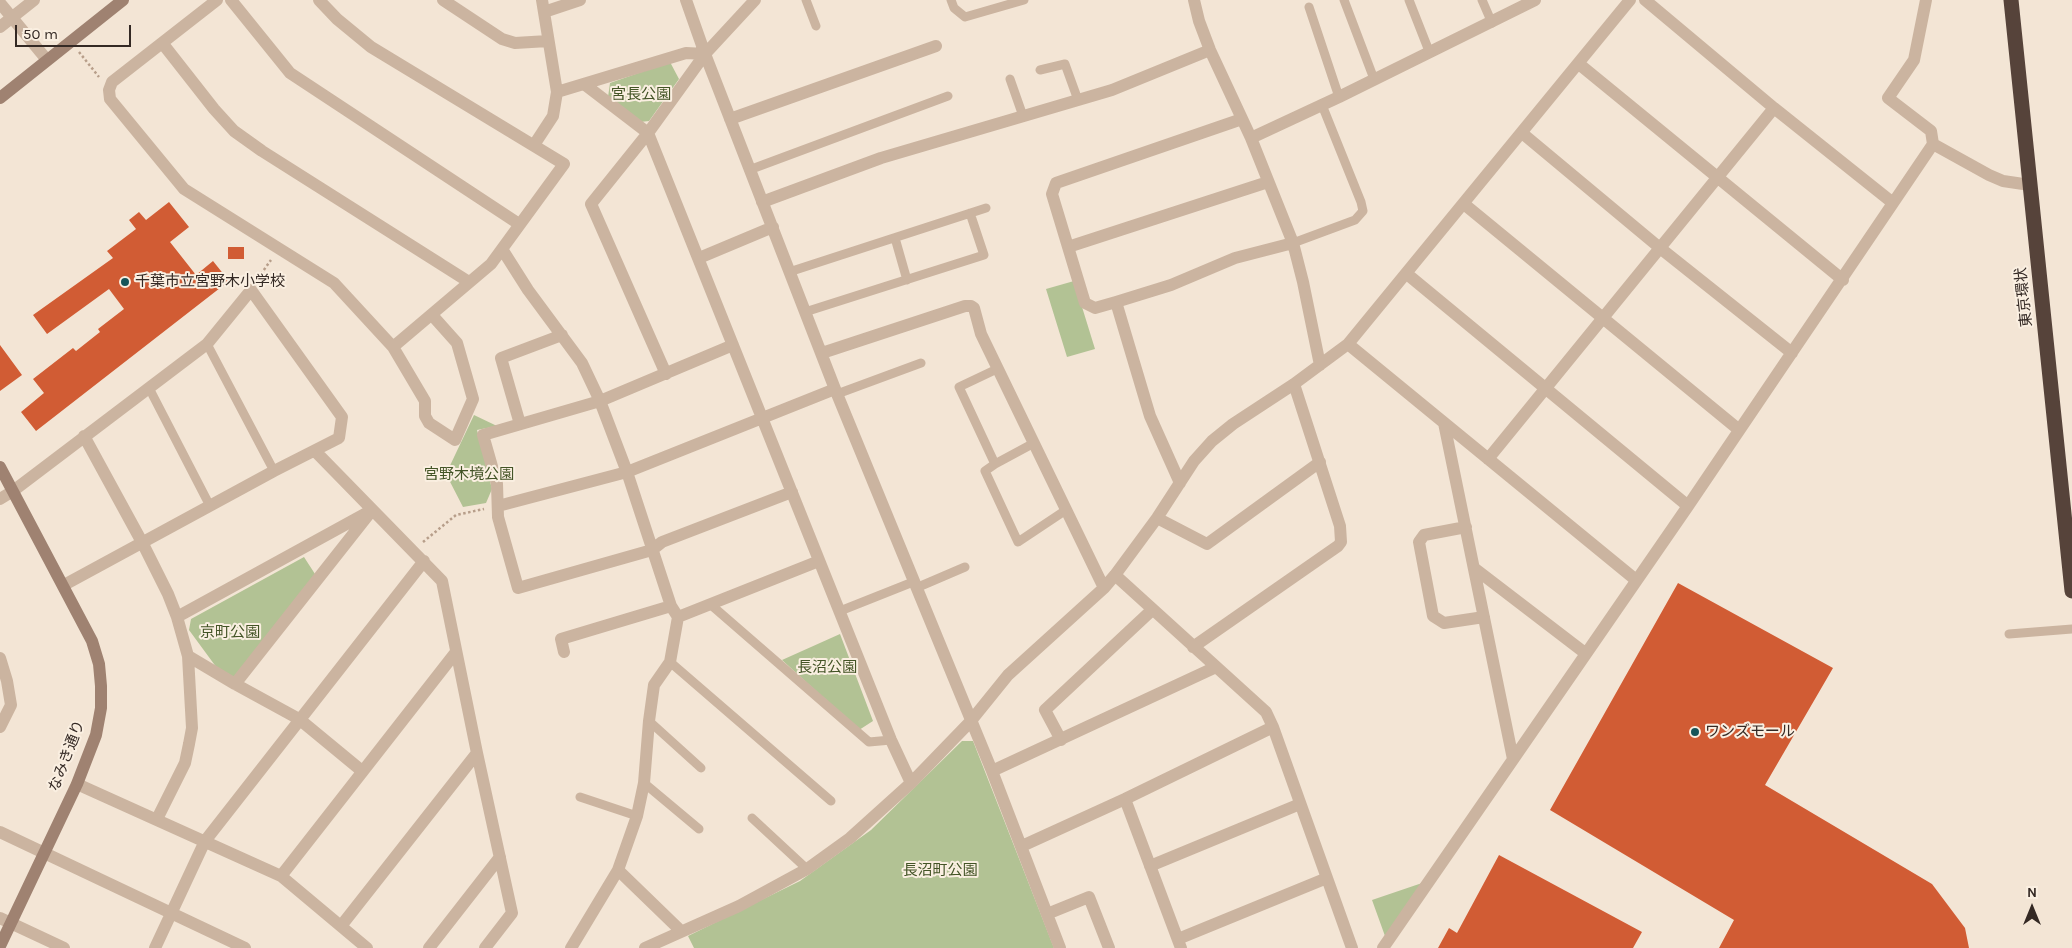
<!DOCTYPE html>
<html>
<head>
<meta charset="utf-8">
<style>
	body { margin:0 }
	#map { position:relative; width:2072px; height:948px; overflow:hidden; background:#f3e5d5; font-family:Karla,sans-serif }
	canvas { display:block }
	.north { position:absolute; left:2007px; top:883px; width:50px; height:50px; -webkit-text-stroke:4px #faefe1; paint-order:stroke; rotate:0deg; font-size:14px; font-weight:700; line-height:20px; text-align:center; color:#342924 }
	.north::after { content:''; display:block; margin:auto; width:18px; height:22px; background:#342924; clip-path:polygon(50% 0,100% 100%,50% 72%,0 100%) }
	.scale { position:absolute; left:15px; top:25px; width:116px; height:22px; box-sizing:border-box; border:2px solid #342924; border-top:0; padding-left:6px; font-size:15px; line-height:18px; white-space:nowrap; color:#342924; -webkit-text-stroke:4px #faefe1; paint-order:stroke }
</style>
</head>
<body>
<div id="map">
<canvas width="2072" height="948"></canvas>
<div class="north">N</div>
<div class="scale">50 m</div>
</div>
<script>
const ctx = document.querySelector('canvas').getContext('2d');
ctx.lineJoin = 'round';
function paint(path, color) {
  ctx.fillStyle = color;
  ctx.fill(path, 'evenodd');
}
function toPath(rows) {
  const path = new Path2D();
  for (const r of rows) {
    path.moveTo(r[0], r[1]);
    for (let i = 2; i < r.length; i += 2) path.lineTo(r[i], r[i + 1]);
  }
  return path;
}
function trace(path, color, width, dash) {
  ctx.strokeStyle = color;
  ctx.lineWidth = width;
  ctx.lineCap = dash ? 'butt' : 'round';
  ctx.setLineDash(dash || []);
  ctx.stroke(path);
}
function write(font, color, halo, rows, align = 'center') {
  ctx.font = font + ' Karla,"Noto Sans JP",sans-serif';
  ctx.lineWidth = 4;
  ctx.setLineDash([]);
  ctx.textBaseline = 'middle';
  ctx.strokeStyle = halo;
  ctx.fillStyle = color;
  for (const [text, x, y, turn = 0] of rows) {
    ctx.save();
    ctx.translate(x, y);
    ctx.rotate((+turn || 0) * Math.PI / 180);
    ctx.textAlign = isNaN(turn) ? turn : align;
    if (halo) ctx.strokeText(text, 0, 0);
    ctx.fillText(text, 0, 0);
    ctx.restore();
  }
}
paint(toPath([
	[670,62,679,79,649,121,640,122,608,97,610,83],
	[1074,281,1095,349,1067,357,1046,289],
	[474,415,497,426,477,430,492,489,486,503,463,507,446,474],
	[304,557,315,574,235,678,225,679,189,630,191,619],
	[840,634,873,721,859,730,782,660],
	[962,741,973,741,1054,948,694,948,688,936,800,881,871,830],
	[1425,882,1385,936,1372,900]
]), '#b2c294');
paint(toPath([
	[169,202,189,227,170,242,196,275,213,261,229,281,36,431,21,412,44,393,33,379,73,348,76,351,100,332,98,329,124,309,109,289,47,334,33,315,113,258,107,251,136,229,129,220,139,212,146,220],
	[228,247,244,247,244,259,228,259],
	[0,345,22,375,0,391],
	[1678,583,1833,668,1765,785,1932,884,1965,928,1969,948,1719,948,1734,920,1550,810],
	[1499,855,1642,932,1633,948,1438,948,1449,928,1457,933]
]), '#d15c34');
trace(toPath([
	[79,52,99,77],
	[258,278,271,260],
	[423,542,456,515,484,509]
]), '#b79e8a', 2.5, [2.5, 2.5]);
trace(toPath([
	[806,0,816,26],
	[951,0,954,8,965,17,1024,0],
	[1344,0,1374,79],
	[1409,0,1429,51],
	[1482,0,1492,23],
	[1309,7,1339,97],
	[1040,70,1065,64,1078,100],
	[1010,79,1023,116],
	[749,170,948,96],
	[895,238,907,280],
	[1293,243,1355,220,1363,211,1361,202,1322,105],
	[789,272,986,208],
	[805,312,984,255,970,213],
	[207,344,274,471],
	[149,388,210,506],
	[837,394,921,363],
	[1034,443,995,464,985,471,1018,542,1066,510],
	[995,464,959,387,997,369],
	[916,588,965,567],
	[710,604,869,742,891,740],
	[840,611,913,582],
	[2009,634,2072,629],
	[670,662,831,801],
	[649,721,701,768],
	[644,783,699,829],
	[580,797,637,816],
	[752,818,807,869]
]), '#cbb4a0', 9);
trace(toPath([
	[217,0,112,82,109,90,110,99,184,189,334,283,393,347,425,401,425,416,429,423,455,440,473,399,457,343,432,315],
	[231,0,290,73,519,224],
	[319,0,337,19,371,47,564,164,491,264,393,347],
	[443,0,502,39,515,43,548,41],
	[686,0,705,54,835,389,992,771,1060,948],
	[1194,0,1199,21,1210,50,1251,138,1293,243,1303,282,1320,365],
	[1645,0,1774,108,1893,203],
	[0,3,47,60],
	[544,12,580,0],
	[0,27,34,0],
	[163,44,214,109,234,131,262,151,469,282],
	[1579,64,1843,280],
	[584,84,648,133,891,740,911,783],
	[557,92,686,53,705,54],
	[730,119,936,46],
	[1242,119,1056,183,1052,194,1085,303,1095,308,1116,302,1171,285,1235,258,1293,243],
	[1522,133,1660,248,1792,353],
	[1251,138,1339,97,1535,0],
	[1933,144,1989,175,2003,181,2030,185],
	[534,145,553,116,557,92,542,0],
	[762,202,881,158,1112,90,1210,50],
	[1464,204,1738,429],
	[1068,247,1268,182],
	[502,249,528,290,582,363,600,401,627,472,671,606,678,617],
	[699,258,773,227],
	[1407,274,1688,506],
	[1116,302,1150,416,1180,483],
	[1348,344,1636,580],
	[733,345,600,401,483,435,497,484,498,517,518,588,652,550,662,542,792,492],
	[822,353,965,306,971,306,974,308,981,334,1104,588],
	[666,374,591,204,648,133,705,54,755,0],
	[1444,423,1513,759],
	[520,424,501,358,562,335],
	[84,436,143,544,168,594,177,617,188,656,192,728,189,744,185,763,157,819],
	[315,451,442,581,477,753,512,913,485,948],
	[1488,459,1774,108],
	[0,499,13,491,207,344,251,290,342,417,339,438,274,471,64,585],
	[498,506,627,472,835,389],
	[1157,518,1207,544,1320,462],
	[1466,527,1424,535,1419,542,1433,616,1444,623,1484,617],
	[1474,568,1585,653],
	[1115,575,1266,712,1273,727,1352,948],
	[177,617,372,510],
	[1193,647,1338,546,1341,542,1340,526,1294,384],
	[564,652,561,639,671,606],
	[188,656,235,684,299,719,362,771],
	[0,658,7,681,11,705,0,727],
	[235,684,369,514],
	[1061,740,1045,710,1152,610],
	[992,771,1216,667],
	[77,784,281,876,367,948],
	[1125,799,1181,948],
	[0,832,245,948],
	[1022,846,1125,799,1273,727],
	[1150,866,1300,804],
	[618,870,681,931],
	[281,876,456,652],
	[1047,914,1089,897,1109,948],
	[0,918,64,948],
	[341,926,477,753],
	[1178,939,1327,878],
	[155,948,205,841,424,561],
	[429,948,500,857],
	[571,948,618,870,637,816,644,783,649,721,654,685,670,662,678,617,819,561],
	[645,948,739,906,807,869,850,838,911,783,970,722,1008,675,1104,588,1115,575,1157,518,1194,461,1212,441,1233,424,1294,384,1348,344,1630,0],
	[1383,948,1688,506,1933,144,1931,131,1888,98,1914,60,1926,0]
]), '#cbb4a0', 12);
trace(toPath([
	[0,98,123,0],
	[0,467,92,641,99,664,101,686,101,708,96,735,77,784,0,946]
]), '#9f8271', 12);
trace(toPath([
	[2011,0,2072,591]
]), '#56433a', 15);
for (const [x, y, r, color] of [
	[125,282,5,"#165459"],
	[1695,732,5,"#165459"]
]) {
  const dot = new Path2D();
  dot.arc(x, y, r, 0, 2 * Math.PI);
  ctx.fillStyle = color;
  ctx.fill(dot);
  trace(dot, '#faefe1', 2);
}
write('15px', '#435426', '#faefe1', [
	["宮長公園",641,95],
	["宮野木境公園",469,475],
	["京町公園",230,633],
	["長沼公園",827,668],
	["長沼町公園",940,871]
]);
write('15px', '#342924', '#faefe1', [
	["千葉市立宮野木小学校",135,282],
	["ワンズモール",1705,732]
], 'left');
write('15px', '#342924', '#faefe1', [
	["東京環状",2024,297,-96],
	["なみき通り",67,756,-69]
]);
</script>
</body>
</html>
